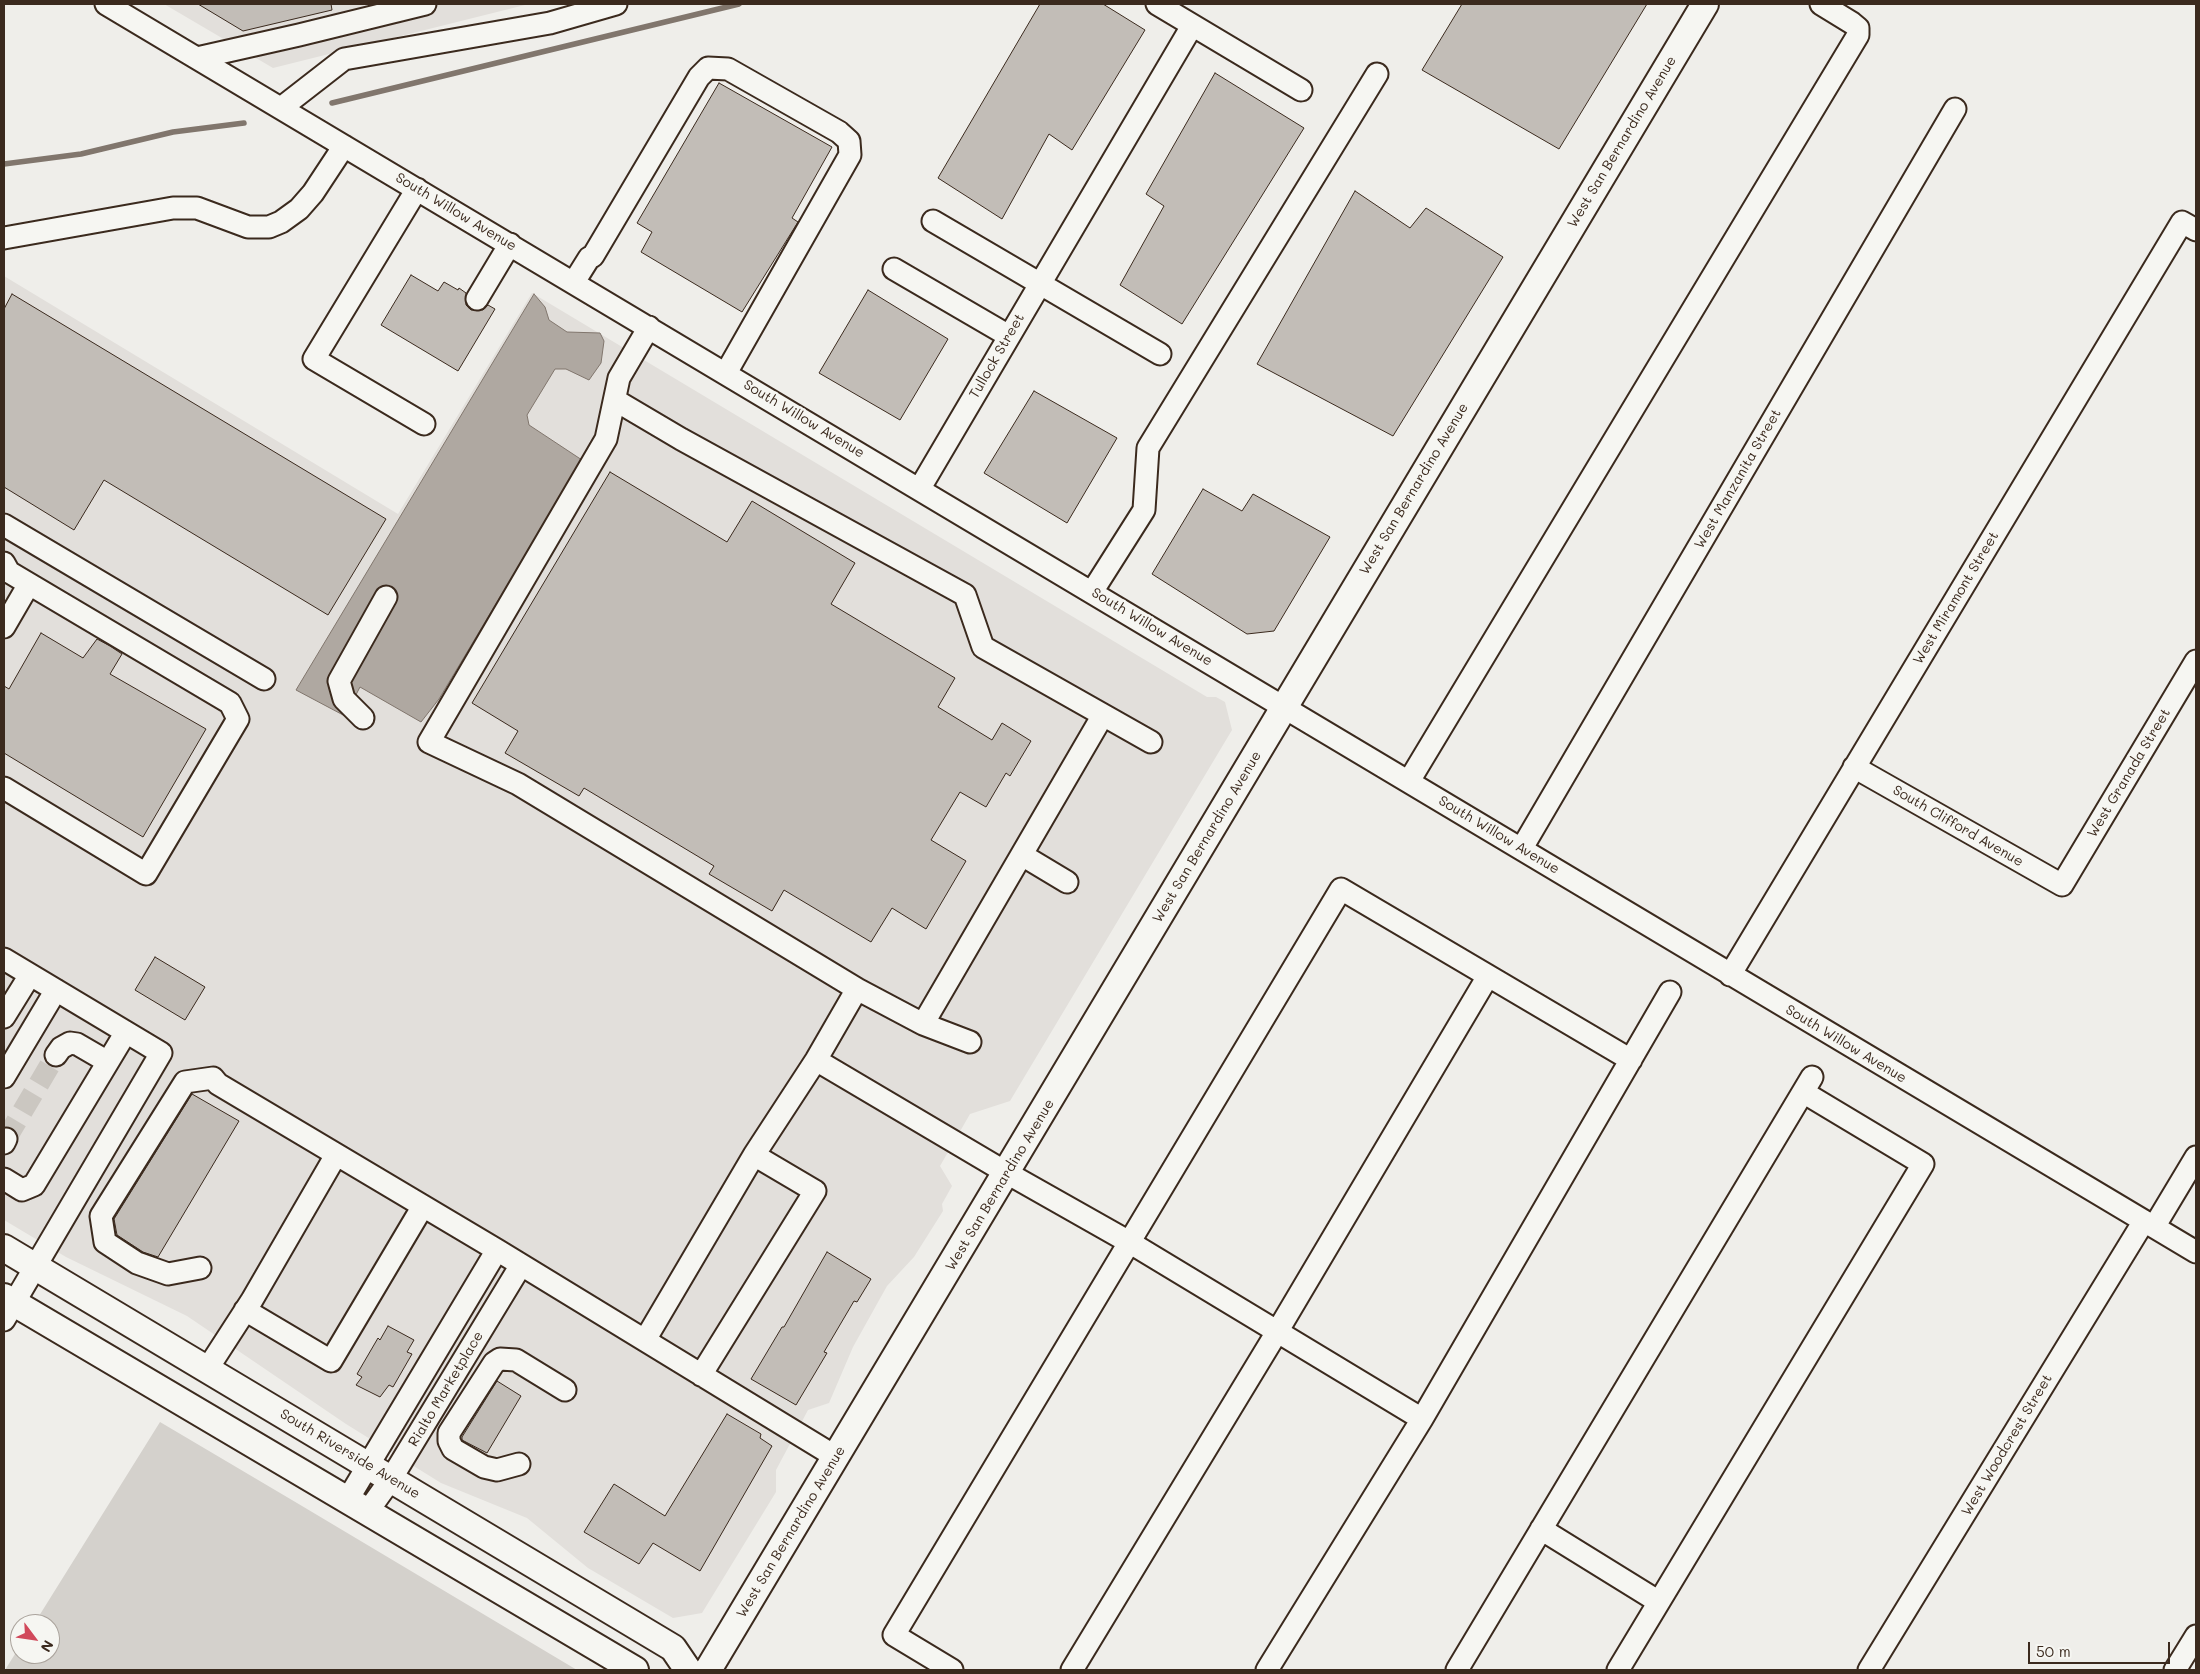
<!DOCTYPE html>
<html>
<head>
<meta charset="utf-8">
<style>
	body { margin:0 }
	#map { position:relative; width:2200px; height:1674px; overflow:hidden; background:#efeeea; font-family:Mali,sans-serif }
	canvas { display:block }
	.frame { position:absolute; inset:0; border:5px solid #3b2a1e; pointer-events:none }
	.north { position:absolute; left:10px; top:1614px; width:50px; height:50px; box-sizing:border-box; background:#f6f6f2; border:1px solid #aba49d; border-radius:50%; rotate:121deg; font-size:14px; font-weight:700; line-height:20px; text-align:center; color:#3b2a1e }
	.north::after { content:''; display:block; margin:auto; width:18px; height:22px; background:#d1495b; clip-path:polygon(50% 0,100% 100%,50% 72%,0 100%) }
	.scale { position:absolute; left:2028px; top:1642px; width:142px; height:22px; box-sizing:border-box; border:2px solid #3b2a1e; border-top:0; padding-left:6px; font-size:15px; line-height:18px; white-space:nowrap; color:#3b2a1e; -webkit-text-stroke:4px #f6f6f2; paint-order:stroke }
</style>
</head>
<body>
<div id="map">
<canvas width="2200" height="1674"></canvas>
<div class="frame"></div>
<div class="north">N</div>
<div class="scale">50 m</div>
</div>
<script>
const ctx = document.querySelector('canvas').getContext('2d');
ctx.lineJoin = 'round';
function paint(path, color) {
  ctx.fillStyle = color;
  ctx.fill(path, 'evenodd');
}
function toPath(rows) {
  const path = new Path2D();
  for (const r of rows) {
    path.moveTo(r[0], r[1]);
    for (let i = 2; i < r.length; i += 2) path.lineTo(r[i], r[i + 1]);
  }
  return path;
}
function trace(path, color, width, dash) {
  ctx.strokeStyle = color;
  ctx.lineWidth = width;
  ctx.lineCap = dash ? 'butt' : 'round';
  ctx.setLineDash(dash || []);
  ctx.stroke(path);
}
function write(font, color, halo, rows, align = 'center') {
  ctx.font = font + ' Mali,sans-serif';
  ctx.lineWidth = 5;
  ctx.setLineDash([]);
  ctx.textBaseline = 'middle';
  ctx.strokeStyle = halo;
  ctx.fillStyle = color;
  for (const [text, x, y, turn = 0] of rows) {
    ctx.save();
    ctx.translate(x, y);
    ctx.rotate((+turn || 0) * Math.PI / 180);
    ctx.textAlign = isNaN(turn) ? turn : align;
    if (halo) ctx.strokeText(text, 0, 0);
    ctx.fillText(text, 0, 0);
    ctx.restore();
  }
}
paint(toPath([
	[164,4,529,4,273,68],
	[4,276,398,514,532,293,1207,697,1216,697,1225,702,1232,730,1010,1101,970,1114,940,1166,952,1186,942,1204,943,1211,914,1257,887,1286,853,1347,829,1403,808,1410,776,1470,776,1492,702,1613,673,1618,588,1568,527,1518,441,1483,346,1424,187,1316,66,1257,4,1220]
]), '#e2dfdb');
paint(toPath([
	[160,1422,297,1503,577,1670,5,1670,20,1646,20,1654,50,1654,50,1624,34,1624]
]), '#d4d1cc');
const water = toPath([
	[534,294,545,307,549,320,567,332,600,333,604,341,601,363,589,380,566,369,555,369,527,415,529,425,582,460,439,699,421,722,360,687,345,716,296,690,534,294]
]);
paint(water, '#afa8a1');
trace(water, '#81766d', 1);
trace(toPath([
	[332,103,739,4],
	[4,164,81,154,173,132,244,123]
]), '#81766d', 5.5);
const building = toPath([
	[198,4,331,4,332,10,243,31,198,4],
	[1040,4,1103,4,1145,30,1072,150,1049,134,1002,219,938,178,1040,4],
	[1462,4,1647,4,1559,149,1422,70,1462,4],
	[1215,73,1304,128,1182,324,1120,285,1164,206,1146,194,1215,73],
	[719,83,832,147,792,218,798,222,742,312,641,252,652,232,637,223,719,83],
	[1355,191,1410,228,1426,208,1503,257,1393,436,1257,364,1355,191],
	[411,275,438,291,444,282,458,290,459,288,466,293,466,305,471,310,483,310,488,305,495,309,458,371,381,325,411,275],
	[868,290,948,339,900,420,819,373,868,290],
	[12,294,386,519,328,615,104,480,74,530,4,487,4,309,12,294],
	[1034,391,1117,438,1067,523,984,473,1034,391],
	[610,472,727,542,752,501,855,563,831,604,955,678,938,707,992,740,1002,723,1031,741,1010,776,1006,773,986,807,960,792,931,840,966,861,926,929,892,908,871,942,784,890,772,911,709,874,714,866,584,788,579,796,505,753,518,731,472,703,610,472],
	[1203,489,1242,511,1253,494,1330,537,1274,631,1247,634,1152,574,1203,489],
	[41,633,83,658,97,639,110,646,122,654,110,674,206,729,143,837,4,753,4,686,9,689,41,633],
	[155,957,205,987,185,1020,135,990,155,957],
	[192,1094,239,1121,158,1257,143,1252,117,1235,114,1219,192,1094],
	[827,1252,871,1279,857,1302,854,1301,824,1352,827,1353,796,1405,751,1379,782,1327,784,1327,827,1252],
	[388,1326,414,1340,407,1352,412,1354,393,1387,389,1385,380,1397,356,1385,362,1377,357,1374,378,1338,380,1340,388,1326],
	[497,1381,521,1396,487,1453,462,1440,462,1437,497,1381],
	[727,1414,761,1434,760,1438,772,1446,700,1571,653,1543,639,1564,584,1532,614,1484,665,1516,727,1414]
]);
paint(building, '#c2bdb7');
trace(building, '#3b2a1e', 1);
trace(toPath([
	[6,1139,56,1055]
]), '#cbc7c1', 21, [21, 11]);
const minor = toPath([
	[106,4,2196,1252],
	[1157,4,1301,90],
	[197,58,299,35,425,4],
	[281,108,344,59,550,23,616,4],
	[417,189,314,359,424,424],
	[933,221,1160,354],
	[4,238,173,208,197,208,248,227,269,227,281,222,299,209,313,193,344,146],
	[894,269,1009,336],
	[574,282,589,258,593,256,699,77,708,68,728,69,839,132,849,141,850,155,726,373],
	[477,299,510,244],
	[615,400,681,439,965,595,983,647,1151,742],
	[920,488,1192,26],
	[4,525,264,679],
	[4,563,9,572,230,703,238,719,146,874,4,788],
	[1092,592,1144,510,1148,448,1377,74],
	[4,627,29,584],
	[363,718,344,699,339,681,386,597],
	[1854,767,2062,885,2196,661],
	[1409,781,1858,35,1858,28,1852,23,1821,4],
	[1522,848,1955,109],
	[1022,855,1067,882],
	[4,959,161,1053,4,1320],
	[1730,975,2182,222,2196,230],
	[857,989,923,1024,970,1042],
	[4,1017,30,975],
	[923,1024,1103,715],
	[56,1055,61,1048,70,1043,77,1044,108,1062],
	[816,1060,1007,1173,1129,1242,1422,1419,1670,992],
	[4,1077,56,990],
	[4,1143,6,1139],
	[4,1179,22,1190,34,1185,126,1032],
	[2154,1227,2196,1157],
	[200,1268,168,1274,137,1263,105,1242,101,1216,185,1082,213,1078,218,1084,497,1250,836,1457],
	[245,1310,331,1361,423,1206],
	[645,1340,754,1155,816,1060,857,989,518,784,429,742,606,439,619,378,649,327],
	[208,1368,252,1300,336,1155],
	[701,1375,815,1191,754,1155],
	[519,1464,497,1470,484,1467,453,1449,449,1441,449,1433,494,1363,500,1359,516,1360,565,1390],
	[348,1499,497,1250],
	[368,1511,391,1479,521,1265],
	[1541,1529,1659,1602],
	[952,1670,894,1635,1341,889,1631,1060],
	[1072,1670,1277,1332,1488,976],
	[1267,1670,1422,1419],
	[1457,1670,1812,1077],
	[1618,1670,1923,1164,1803,1092],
	[1869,1670,2144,1221],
	[2175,1670,2196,1636]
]);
const major = toPath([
	[4,1248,673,1648,688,1670],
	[4,1297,635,1670],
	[708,1670,1705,4]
]);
trace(minor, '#3b2a1e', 25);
trace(major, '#3b2a1e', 30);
trace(minor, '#f6f6f2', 21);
trace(major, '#f6f6f2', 26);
write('14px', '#3b2a1e', '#f6f6f2', [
	["West San Bernardino Avenue",1622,142,-59],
	["South Willow Avenue",456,212,31],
	["Tullock Street",997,356,-60],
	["South Willow Avenue",804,419,31],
	["West Manzanita Street",1738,479,-60],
	["West San Bernardino Avenue",1414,489,-59],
	["West Miramont Street",1956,598,-59],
	["South Willow Avenue",1152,627,31],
	["West Granada Street",2129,773,-59],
	["South Clifford Avenue",1958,826,30],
	["South Willow Avenue",1499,835,31],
	["West San Bernardino Avenue",1207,837,-59],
	["South Willow Avenue",1846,1044,31],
	["West San Bernardino Avenue",1000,1185,-59],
	["Rialto Marketplace",446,1389,-59],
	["West Woodcrest Street",2007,1445,-59],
	["South Riverside Avenue",350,1454,31],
	["West San Bernardino Avenue",791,1532,-59]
]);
</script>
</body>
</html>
